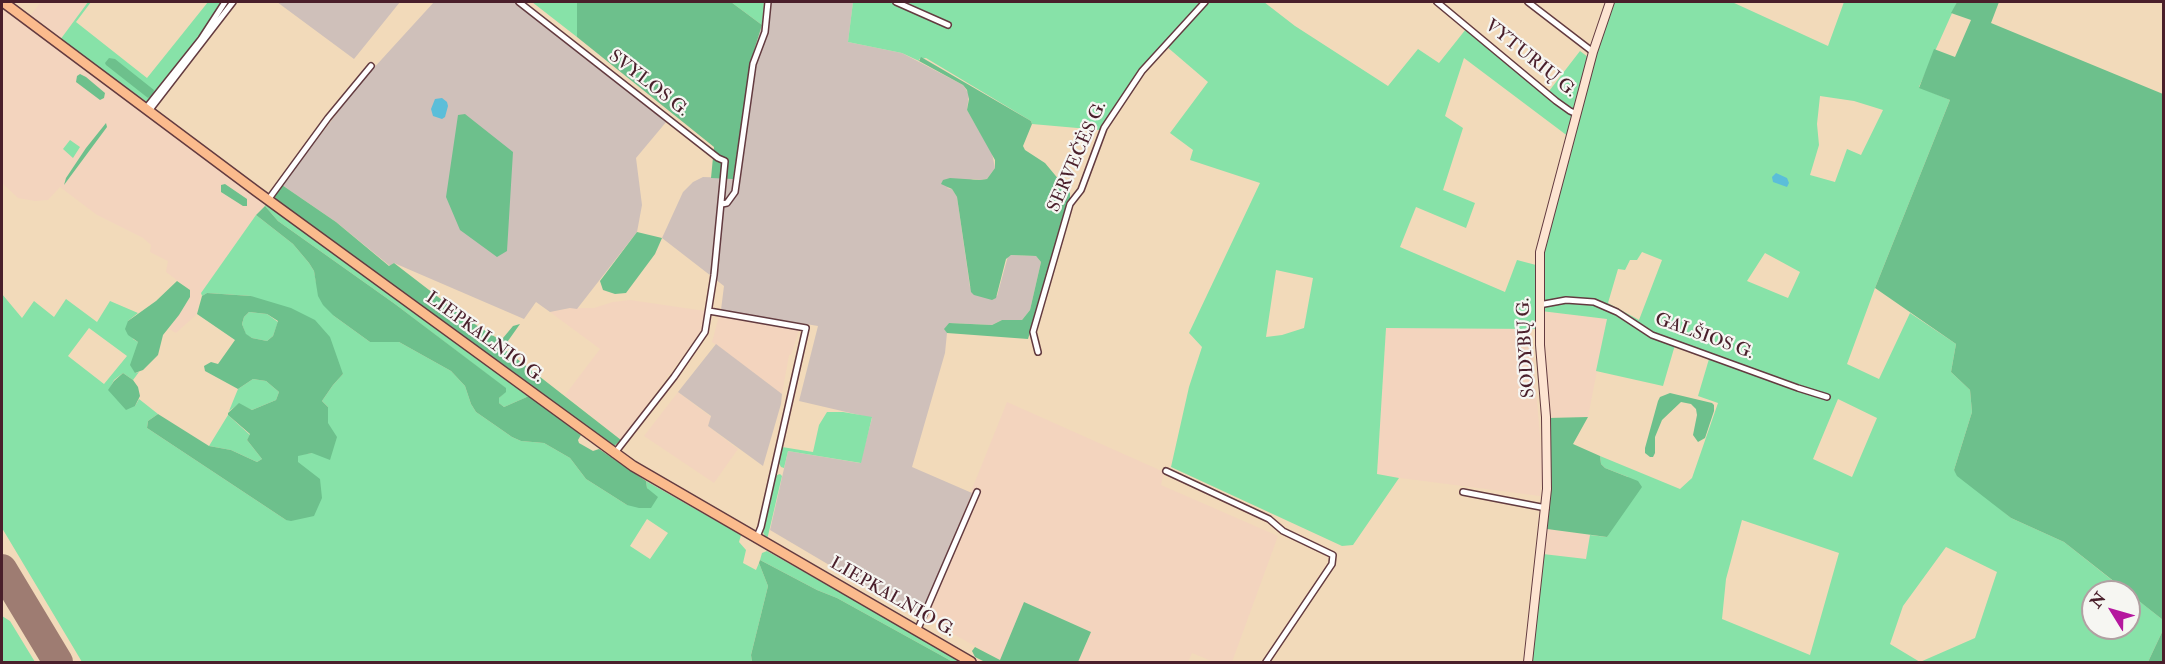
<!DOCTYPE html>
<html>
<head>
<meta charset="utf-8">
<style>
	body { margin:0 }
	#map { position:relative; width:2165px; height:664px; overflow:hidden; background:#f2daba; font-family:"IM FELL Double Pica",serif }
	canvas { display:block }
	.frame { position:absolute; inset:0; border:3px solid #4a1f2b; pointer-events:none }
	.north { position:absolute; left:2081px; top:580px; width:60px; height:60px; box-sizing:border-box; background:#f6f6f2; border:2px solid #b1a0a2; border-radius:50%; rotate:307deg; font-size:16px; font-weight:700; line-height:24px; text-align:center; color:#4a1f2b }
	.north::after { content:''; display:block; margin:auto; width:21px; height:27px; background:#b5179e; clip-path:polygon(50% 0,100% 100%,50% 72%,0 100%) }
</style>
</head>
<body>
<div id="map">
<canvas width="2165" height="664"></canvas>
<div class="frame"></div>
<div class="north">N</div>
</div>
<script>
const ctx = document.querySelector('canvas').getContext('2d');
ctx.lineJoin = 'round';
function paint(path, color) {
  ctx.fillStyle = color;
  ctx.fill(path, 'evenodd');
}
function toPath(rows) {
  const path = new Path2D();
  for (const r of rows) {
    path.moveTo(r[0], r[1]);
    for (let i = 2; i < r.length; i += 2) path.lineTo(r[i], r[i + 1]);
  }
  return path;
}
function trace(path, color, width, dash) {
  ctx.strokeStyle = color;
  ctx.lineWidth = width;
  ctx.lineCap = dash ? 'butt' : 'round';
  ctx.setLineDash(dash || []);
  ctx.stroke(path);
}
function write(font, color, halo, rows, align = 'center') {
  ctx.font = font + ' "IM FELL Double Pica",serif';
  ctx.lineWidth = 4.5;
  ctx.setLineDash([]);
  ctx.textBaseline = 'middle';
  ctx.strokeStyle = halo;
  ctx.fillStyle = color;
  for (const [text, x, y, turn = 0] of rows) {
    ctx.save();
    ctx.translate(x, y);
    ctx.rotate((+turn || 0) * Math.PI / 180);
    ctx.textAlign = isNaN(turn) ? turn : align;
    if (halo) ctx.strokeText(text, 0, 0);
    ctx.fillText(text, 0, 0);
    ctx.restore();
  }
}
paint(toPath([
	[41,2,88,2,60,40,29,17],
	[2,4,265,202,265,206,256,215,201,293,197,314,176,333,169,329,190,297,190,290,166,272,168,261,150,252,151,245,143,238,97,215,60,187,48,200,35,201,18,198,2,183],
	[630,300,705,311,701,331,621,440,565,395,600,349,550,312,570,308,594,308,613,302],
	[1541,311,1607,319,1588,417,1548,418],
	[719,316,799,330,791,355,789,355,782,394,712,342],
	[1386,328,1531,328,1543,473,1540,496,1377,475],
	[678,392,711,417,708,426,738,449,714,483,644,436],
	[1007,402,1164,472,1161,485,1278,536,1232,662,1214,662,1192,653,1188,662,1078,662,1091,632,1000,660,921,616],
	[1547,529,1590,535,1586,559,1543,554]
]), '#f3d4be');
paint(toPath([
	[277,2,400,2,354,59],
	[434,2,515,2,667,121,636,158,642,205,637,232,577,309,570,308,550,312,536,302,524,319,394,263,390,266,336,222,282,185,361,82],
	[764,2,853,2,848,42,902,53,963,85,969,94,967,110,992,153,995,168,987,179,980,180,973,179,947,188,952,189,957,197,970,287,997,296,1008,256,1011,255,1036,256,1041,262,1030,310,1022,320,1002,320,992,325,949,323,945,329,947,333,945,353,912,467,972,493,921,616,858,582,770,530,788,451,860,463,872,418,799,401,818,326,721,310,724,286,662,238,683,192,693,182,703,177,733,178,752,57,762,25],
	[716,344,782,394,781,404,763,466,708,426,711,416,678,392]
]), '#cfc0ba');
paint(toPath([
	[88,2,91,2,76,22,147,78,208,2,224,2,198,40,188,50,174,70,147,102,60,40],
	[532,2,581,2,577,4,577,37],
	[731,2,764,2,762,25],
	[853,2,1203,2,1142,69,1100,130,1032,124,1031,121,926,58,919,59,919,61,902,53,848,42],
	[1206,2,1264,2,1295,26,1388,86,1418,49,1439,63,1466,29,1546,95,1580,51,1588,57,1569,137,1464,58,1445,116,1463,128,1443,190,1475,203,1466,228,1416,207,1400,247,1505,292,1517,260,1536,265,1535,329,1386,328,1377,474,1399,478,1353,545,1342,546,1171,467,1189,387,1202,347,1189,333,1260,183,1190,160,1193,150,1170,133,1208,82,1166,46],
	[1276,270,1313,278,1304,328,1282,335,1266,337],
	[1613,2,1732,2,1828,46,1844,2,1957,2,1919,87,1950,100,1875,288,1847,364,1879,379,1910,313,1956,344,1951,372,1970,390,1972,412,1954,470,2011,518,2064,542,2127,592,2093,592,2093,628,2129,628,2129,593,2163,620,2163,630,2148,662,1531,662,1543,554,1586,559,1590,535,1607,537,1628,477,1605,468,1601,464,1600,456,1680,489,1692,478,1718,403,1698,396,1709,359,1675,345,1663,386,1596,371,1607,319,1541,311,1542,259,1546,239,1598,47],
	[1820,96,1854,101,1883,110,1861,155,1847,149,1835,182,1810,175,1819,145,1817,124],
	[1642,252,1662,260,1639,320,1608,303,1618,269,1625,270,1630,260,1637,260],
	[1765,253,1800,272,1788,298,1747,281],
	[1838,399,1877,418,1852,477,1813,459],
	[1742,520,1839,553,1810,655,1722,619,1726,579],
	[1946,547,1997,572,1975,638,1920,662,1890,644,1903,606],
	[70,140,80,147,73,158,63,149],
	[265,202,529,396,504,407,499,403,499,398,505,392,505,388,395,304,278,221,265,206],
	[256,215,293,244,309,263,314,271,316,282,334,316,370,342,399,342,451,371,465,386,471,404,476,412,512,437,521,441,544,443,570,458,586,479,627,505,650,492,647,488,646,481,741,535,739,542,746,550,743,563,756,570,759,563,768,586,751,655,752,662,82,662,2,528,2,294,22,318,34,301,54,317,66,299,97,322,110,301,138,313,128,321,133,339,138,342,135,373,139,372,133,380,123,373,114,380,109,390,135,406,139,399,158,414,148,421,147,428,286,520,298,461,298,455,312,453,328,423,328,407,322,401,333,385,343,374,251,296,207,293,202,296,201,293],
	[89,328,127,356,104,384,68,356],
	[647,519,668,533,650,559,630,546],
	[249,312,267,314,278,322,273,336,267,341,252,338,246,335,242,324,244,317],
	[253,379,266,381,279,392,276,400,252,410,239,404,229,411,238,389],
	[827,412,843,412,872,417,861,463,788,451,784,468,781,467,778,461,782,447,813,452,819,425],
	[228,415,250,435,247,440,262,459,257,462,231,450,209,446],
	[780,474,782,476,767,540,763,532,774,479,777,475],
	[767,551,964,662,953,662,837,598,817,590,760,560,762,553],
	[2,616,10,621,35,662,2,662]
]), '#87e2a8');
paint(toPath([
	[581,2,731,2,762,25,752,57,733,179,711,178,714,147,577,37,577,3],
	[1957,2,1999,2,1991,23,2163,94,2163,620,2064,542,2011,518,1957,476,1954,470,1972,412,1970,390,1951,372,1956,344,1875,288,1950,100,1919,88,1934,49,1955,57,1971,20,1951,13],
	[921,57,1031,121,1032,124,1023,146,1025,150,1045,163,1070,193,1070,201,1028,339,947,333,944,329,949,323,992,325,1002,320,1022,320,1030,310,1041,262,1036,256,1011,255,1006,259,996,298,992,300,974,295,971,292,957,197,952,189,941,184,943,180,950,178,980,180,987,179,995,168,995,160,967,110,969,99,967,90,963,85,919,61],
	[109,58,115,59,154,90,153,95,148,98,106,65,105,63],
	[80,74,86,77,105,93,104,98,100,100,76,82,77,76],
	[465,114,513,152,507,251,497,257,460,230,446,197,458,115],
	[106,123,107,127,64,185,66,178,86,148],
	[225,184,247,199,247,206,243,206,221,192,221,185],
	[282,185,336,222,389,266,394,263,468,320,497,338,503,338,513,326,520,324,503,348,621,440,613,447,275,201,275,194],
	[265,206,278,221,395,304,506,388,506,392,499,398,499,403,504,407,529,396,581,435,578,440,579,443,593,451,599,449,646,481,647,488,658,497,651,508,639,508,627,505,586,479,570,458,544,443,521,441,512,437,476,412,471,404,465,386,451,371,399,342,370,342,334,316,323,305,318,296,314,271,309,263,293,244,256,215],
	[637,232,662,238,655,254,626,293,615,294,603,290,600,281],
	[177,281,190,290,190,297,179,315,163,335,158,355,143,370,135,373,130,365,138,342,128,335,125,329,128,321,156,301],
	[207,293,251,296,291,308,315,320,330,337,343,374,333,385,322,401,328,407,328,423,337,437,330,460,312,453,298,456,298,462,320,479,322,498,314,516,291,521,286,520,147,428,148,421,158,414,209,446,231,450,257,462,262,459,247,440,250,434,228,415,228,413,239,403,252,410,276,400,279,392,266,381,253,379,238,389,205,371,204,366,211,362,218,364,235,340,197,314,202,296],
	[249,312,267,314,278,321,273,336,267,341,252,338,246,334,242,324,244,317],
	[123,373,133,380,138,387,140,396,135,406,126,410,108,390,114,381],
	[1670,393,1712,403,1714,405,1714,411,1705,438,1698,442,1693,435,1697,415,1696,409,1691,404,1681,402,1662,420,1655,437,1655,453,1653,457,1650,457,1645,453,1645,448,1658,401,1660,397],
	[1588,417,1573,444,1600,456,1601,464,1605,468,1638,481,1642,487,1607,537,1547,529,1551,483,1548,418],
	[760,560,817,590,837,598,953,662,752,662,751,655,768,586,759,563],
	[1024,602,1091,632,1078,662,985,662,975,657,972,651,975,647,1000,660],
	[2163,630,2163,662,2148,662]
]), '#6dc08c');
paint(toPath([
	[442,98,447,102,448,106,445,117,442,119,433,116,431,109,435,99],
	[1776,173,1787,178,1789,183,1787,187,1773,182,1772,177]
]), '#5bbed9');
trace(toPath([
	[2,569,58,662]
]), '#9e7c72', 30);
const street = toPath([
	[519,2,718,158,725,161,714,275,705,332,674,377,614,454],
	[896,2,948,25],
	[1437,2,1556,101,1570,111,1577,114],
	[1528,2,1593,52],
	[146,108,201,39,225,2],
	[149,111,233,2],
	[268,200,328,118,371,66],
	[722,204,727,203,735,192,753,64,765,32,768,2],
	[1539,305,1566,300,1594,302,1617,312,1652,335,1798,388,1827,397],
	[709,311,806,328,761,527,756,539],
	[1038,352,1033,332,1070,204,1081,190,1104,128,1142,71,1205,2],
	[1166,471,1269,519,1283,531,1333,555,1332,564,1266,662],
	[1463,492,1546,508],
	[917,631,977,492]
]);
const secondary = toPath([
	[1528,662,1547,489,1546,417,1540,345,1540,252,1593,52,1610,2]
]);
const highway = toPath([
	[3,2,256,191,633,466,971,662]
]);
trace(street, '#633b40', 8);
trace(secondary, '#633b40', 10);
trace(highway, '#633b40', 12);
trace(street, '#fff', 5);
trace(secondary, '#fde4d1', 8);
trace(highway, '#fbbb8d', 9);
write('18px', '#4a1f2b', '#f6f6f2', [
	["VYTURIŲ G.",1530,59,39],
	["SVYLOS G.",648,84,38],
	["SERVEČĖS G.",1078,157,-66],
	["GALŠIOS G.",1704,337,20],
	["LIEPKALNIO G.",484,338,36],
	["SODYBŲ G.",1527,348,-93],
	["LIEPKALNIO G.",892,598,30]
]);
</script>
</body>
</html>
